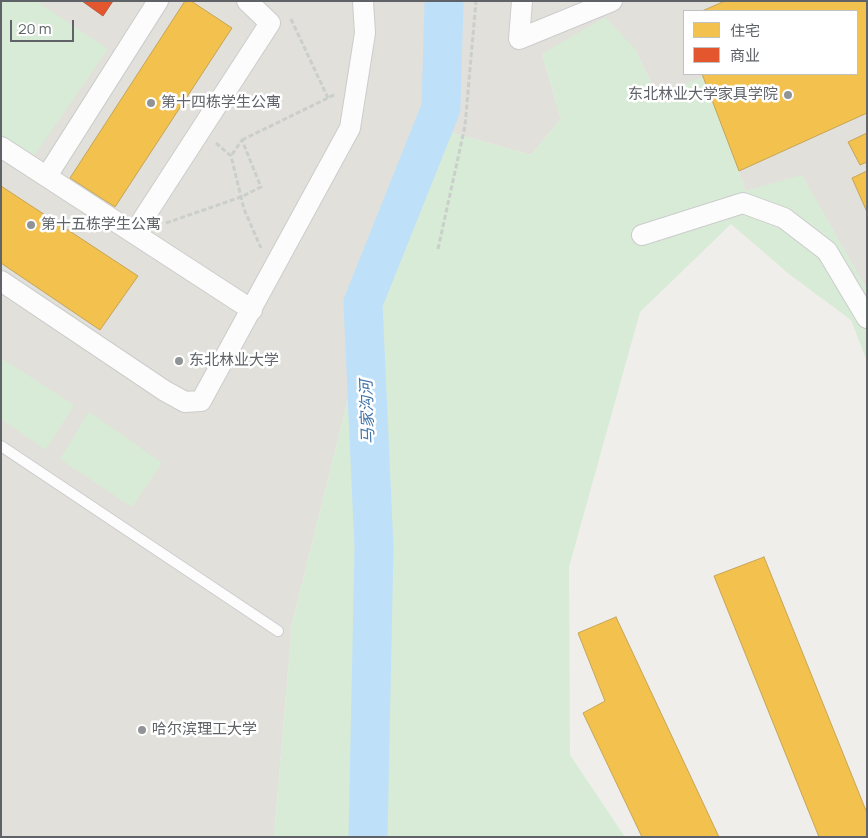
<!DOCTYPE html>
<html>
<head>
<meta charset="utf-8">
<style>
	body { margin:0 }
	#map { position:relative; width:868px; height:838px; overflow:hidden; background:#efeeea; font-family:Manrope,"Noto Sans SC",sans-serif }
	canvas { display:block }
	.frame { position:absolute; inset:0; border:2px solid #5f6368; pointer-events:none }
	.legend { position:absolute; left:683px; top:10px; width:175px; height:65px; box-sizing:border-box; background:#fff; border:1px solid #bfc1c3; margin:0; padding:6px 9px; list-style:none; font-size:15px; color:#5f6368 }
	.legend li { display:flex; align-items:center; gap:10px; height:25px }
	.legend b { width:25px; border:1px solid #bfc1c3 }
	.scale { position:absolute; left:10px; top:20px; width:64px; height:22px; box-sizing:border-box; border:2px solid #5f6368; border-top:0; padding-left:6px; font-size:15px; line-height:18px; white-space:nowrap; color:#5f6368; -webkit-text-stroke:4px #fff; paint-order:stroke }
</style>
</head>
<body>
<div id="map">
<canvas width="868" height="838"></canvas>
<div class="frame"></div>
<ul class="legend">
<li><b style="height:14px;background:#f2c14e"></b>住宅</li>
<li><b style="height:14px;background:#e4572e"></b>商业</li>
</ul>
<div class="scale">20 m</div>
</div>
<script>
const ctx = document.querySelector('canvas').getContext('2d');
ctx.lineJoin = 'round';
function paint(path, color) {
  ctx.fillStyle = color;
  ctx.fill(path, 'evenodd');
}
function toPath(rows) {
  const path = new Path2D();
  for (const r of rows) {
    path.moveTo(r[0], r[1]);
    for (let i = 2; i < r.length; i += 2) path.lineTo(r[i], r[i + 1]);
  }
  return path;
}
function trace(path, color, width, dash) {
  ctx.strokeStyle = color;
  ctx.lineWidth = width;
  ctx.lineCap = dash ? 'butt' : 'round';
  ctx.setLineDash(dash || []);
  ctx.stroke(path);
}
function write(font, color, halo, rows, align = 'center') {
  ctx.font = font + ' Manrope,"Noto Sans SC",sans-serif';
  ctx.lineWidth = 5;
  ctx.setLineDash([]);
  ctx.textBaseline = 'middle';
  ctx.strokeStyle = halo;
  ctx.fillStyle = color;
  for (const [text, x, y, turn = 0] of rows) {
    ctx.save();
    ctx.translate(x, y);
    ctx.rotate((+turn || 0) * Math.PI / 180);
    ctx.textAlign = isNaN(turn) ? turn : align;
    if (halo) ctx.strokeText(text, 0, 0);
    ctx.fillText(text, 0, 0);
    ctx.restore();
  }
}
paint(toPath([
	[1,1,867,1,867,290,802,176,746,191,703,78,656,94,635,49,542,54,561,119,531,155,417,123,292,624,274,837,1,837],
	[684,11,857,11,857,74,684,74]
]), '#e2e0da');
paint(toPath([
	[1,1,36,1,108,49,34,156,1,136],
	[605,17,635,49,656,94,703,77,746,191,802,175,867,290,867,361,851,320,789,274,731,224,640,312,569,567,570,755,625,837,274,837,292,624,417,123,531,155,561,119,542,54],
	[1,358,74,405,46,450,1,419],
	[89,412,162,463,132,507,60,459]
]), '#d8ebd6');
const homes = toPath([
	[185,1,191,1,232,28,115,207,70,178,185,1],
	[725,1,867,1,867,113,739,171,702,74,857,74,857,11,702,11,725,1],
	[867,133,867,162,860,165,848,142,867,133],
	[867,171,867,212,852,178,867,171],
	[1,186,138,276,100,330,1,263,1,186],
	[764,557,867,813,867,837,819,837,714,576,764,557],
	[616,617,719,837,642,837,583,713,605,701,578,633,616,617]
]);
paint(homes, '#f2c14e');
trace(homes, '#c6a556', 1);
const shops = toPath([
	[82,1,113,1,103,16,82,1]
]);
paint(shops, '#e4572e');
trace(shops, '#bc5b3f', 1);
trace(toPath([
	[368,837,374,548,363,303,441,108,444,1]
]), '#bfe0f9', 39);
const lane = toPath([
	[1,446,278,631]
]);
const street = toPath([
	[522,1,519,39,612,1],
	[1,147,252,310],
	[47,176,158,1],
	[134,233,270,23,247,1],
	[642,235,743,203,784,218,827,251,867,318],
	[1,281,165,391,185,402,201,401,350,128,365,33,363,1]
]);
trace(lane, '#cbcccc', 12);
trace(street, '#cbcccc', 22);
trace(toPath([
	[291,19,328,98],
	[242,140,336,94],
	[216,143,231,156,244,209,261,248],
	[166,223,241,197,261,187,242,140,231,156],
	[438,249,465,126,476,1]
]), '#cacfcc', 3, [5, 2.5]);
trace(lane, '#fdfcfc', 10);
trace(street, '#fdfcfc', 20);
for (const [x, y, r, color] of [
	[788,95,5,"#919496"],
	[151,103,5,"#919496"],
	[31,225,5,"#919496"],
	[179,361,5,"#919496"],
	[142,730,5,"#919496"]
]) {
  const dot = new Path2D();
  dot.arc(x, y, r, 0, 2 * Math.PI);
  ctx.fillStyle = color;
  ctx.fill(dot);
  trace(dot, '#fff', 2);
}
write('15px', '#5f6368', '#fff', [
	["东北林业大学家具学院",778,95,"right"],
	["第十四栋学生公寓",161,103],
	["第十五栋学生公寓",41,225],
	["东北林业大学",189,361],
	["哈尔滨理工大学",152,730]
], 'left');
write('italic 16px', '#4174aa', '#fff', [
	["马家沟河",368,412,-92]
]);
</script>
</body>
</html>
